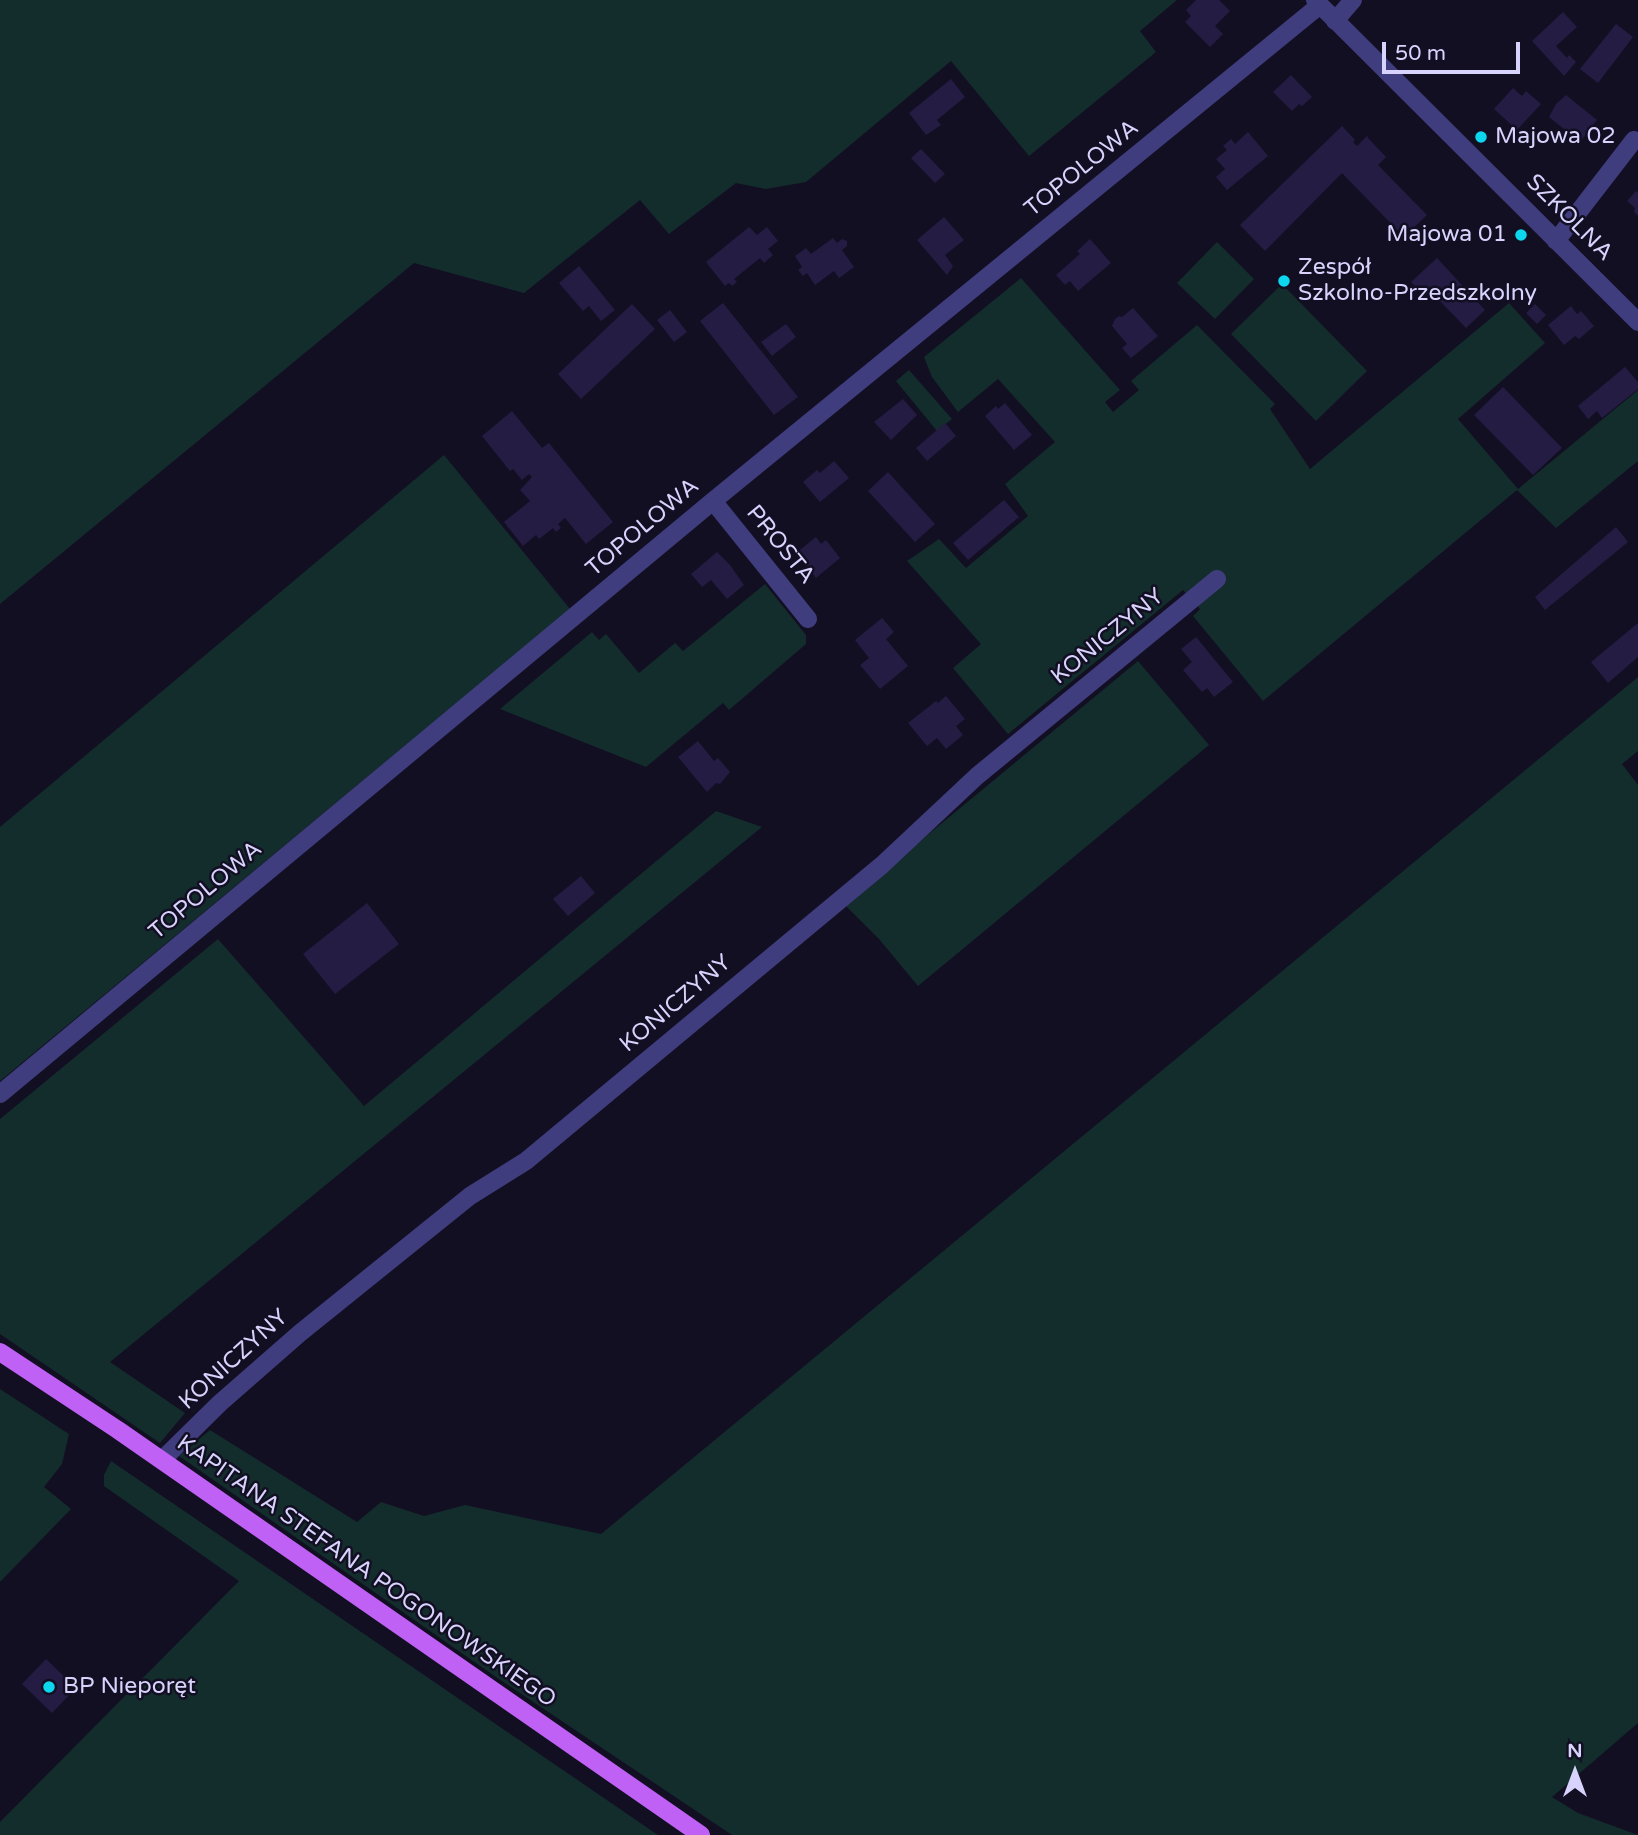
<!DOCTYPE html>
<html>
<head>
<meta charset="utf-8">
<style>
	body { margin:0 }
	#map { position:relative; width:1638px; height:1835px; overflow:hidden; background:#130f23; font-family:"Varela Round",sans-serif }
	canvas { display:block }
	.north { position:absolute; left:1540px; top:1737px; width:70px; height:70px; -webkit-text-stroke:5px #130f23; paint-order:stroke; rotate:0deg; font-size:19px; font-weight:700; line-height:28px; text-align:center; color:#d8d3fd }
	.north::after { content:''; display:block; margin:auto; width:24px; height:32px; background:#d8d3fd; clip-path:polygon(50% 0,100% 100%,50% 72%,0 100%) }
	.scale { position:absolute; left:1382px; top:42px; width:138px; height:32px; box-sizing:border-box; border:4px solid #d8d3fd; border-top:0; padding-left:9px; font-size:21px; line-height:24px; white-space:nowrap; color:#d8d3fd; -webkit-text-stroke:5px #130f23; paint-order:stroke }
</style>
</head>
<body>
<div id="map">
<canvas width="1638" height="1835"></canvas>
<div class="north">N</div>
<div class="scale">50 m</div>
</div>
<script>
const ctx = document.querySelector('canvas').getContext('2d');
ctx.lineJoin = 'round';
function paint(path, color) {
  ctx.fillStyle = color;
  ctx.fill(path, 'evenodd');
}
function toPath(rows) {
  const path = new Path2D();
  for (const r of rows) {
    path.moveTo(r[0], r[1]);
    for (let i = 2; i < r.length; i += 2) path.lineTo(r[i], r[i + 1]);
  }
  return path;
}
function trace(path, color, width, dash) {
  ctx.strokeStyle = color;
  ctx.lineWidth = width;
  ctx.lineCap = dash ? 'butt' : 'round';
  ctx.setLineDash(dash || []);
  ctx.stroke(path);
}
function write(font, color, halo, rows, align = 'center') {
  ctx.font = font + ' "Varela Round",sans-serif';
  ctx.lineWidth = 5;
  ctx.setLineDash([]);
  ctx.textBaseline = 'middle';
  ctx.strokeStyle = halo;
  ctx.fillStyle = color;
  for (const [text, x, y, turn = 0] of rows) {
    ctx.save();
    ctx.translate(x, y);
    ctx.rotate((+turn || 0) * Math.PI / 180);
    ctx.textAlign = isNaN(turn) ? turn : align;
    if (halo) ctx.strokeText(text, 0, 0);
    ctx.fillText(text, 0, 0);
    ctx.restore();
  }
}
paint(toPath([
	[0,0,1177,0,1140,31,1156,52,1029,156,951,61,806,182,766,189,736,183,669,234,640,200,524,293,414,263,0,604],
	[1217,242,1254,279,1215,319,1177,283],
	[1021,278,1120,390,1105,402,1113,412,1139,390,1131,381,1197,325,1275,404,1270,409,1310,469,1509,303,1545,343,1458,419,1518,489,1638,390,1638,461,1556,528,1517,490,1263,701,1193,616,1200,609,1183,590,1008,734,953,668,981,644,907,561,939,539,966,568,1028,516,1005,484,1055,442,998,379,958,412,932,377,924,357],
	[1282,284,1367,371,1316,421,1231,334],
	[909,370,952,419,937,431,896,381],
	[444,455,570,609,0,1081,0,827],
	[765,584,806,635,806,644,729,710,723,703,646,767,500,709,592,632,599,640,606,634,639,673,675,643,683,651],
	[1138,661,1209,745,918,986,879,939,844,904],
	[1638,677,1638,751,1622,764,1638,785,1638,1723,1552,1797,1578,1813,1638,1835,732,1835,496,1677,179,1456,210,1430,357,1522,381,1502,424,1516,465,1505,601,1534],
	[716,811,762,827,110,1362,185,1413,160,1443,0,1334,0,1119,218,939,364,1106],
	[0,1389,69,1434,62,1464,44,1487,71,1509,0,1582],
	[111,1461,272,1571,658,1835,0,1835,0,1822,239,1581,104,1486,104,1475]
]), '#132c2c');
paint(toPath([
	[1196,0,1219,0,1230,11,1215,26,1223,34,1210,47,1185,22,1191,16,1186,10],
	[1563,12,1577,27,1556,46,1567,58,1569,55,1576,62,1564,76,1532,41],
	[1616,24,1633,37,1598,83,1580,69],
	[1291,75,1312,97,1302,106,1299,104,1292,111,1273,92],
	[951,79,965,97,937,120,941,125,926,135,909,113],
	[1513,88,1522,96,1526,91,1541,104,1517,130,1494,109],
	[1566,95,1597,120,1580,142,1549,117,1556,104],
	[1342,126,1355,140,1353,142,1357,146,1367,136,1369,139,1386,157,1378,165,1427,215,1404,237,1342,173,1265,251,1240,225],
	[1248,132,1268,156,1227,190,1216,177,1225,169,1216,159,1227,150,1223,146,1231,139,1235,144],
	[921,149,945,174,935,183,911,158],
	[1636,191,1638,193,1638,216,1634,212,1635,208,1627,201],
	[944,217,964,240,945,255,953,266,947,275,917,240],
	[749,227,757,235,767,227,778,241,768,249,773,255,764,263,760,258,734,279,737,282,732,286,729,283,725,286,706,262],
	[833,238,837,243,842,239,847,241,847,246,842,250,854,267,839,278,834,271,815,285,807,273,803,276,798,270,802,267,795,256,806,248,811,254],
	[1090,239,1111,263,1078,291,1070,281,1065,285,1056,275,1080,254,1077,251],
	[1437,258,1485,310,1466,328,1435,296,1432,299,1423,289,1420,292,1411,282],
	[579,266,615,310,601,321,589,306,583,311,559,283],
	[723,303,798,397,774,415,700,321],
	[632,304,655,329,581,399,558,374],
	[1535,304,1546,315,1537,324,1526,313],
	[1571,306,1577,314,1581,311,1594,326,1579,339,1575,336,1564,345,1548,325],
	[1133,308,1158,336,1131,358,1122,348,1127,344,1112,326,1115,319,1119,316,1122,317],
	[670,310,687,332,674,342,657,320],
	[786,324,796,337,772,356,761,342],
	[1625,367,1638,382,1638,389,1602,418,1597,411,1588,419,1578,406],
	[1503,387,1562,448,1533,475,1474,415],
	[903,399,917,415,891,440,874,422],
	[1005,403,1032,435,1014,450,985,416,996,406,998,409],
	[512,411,542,448,549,443,613,522,586,544,565,518,558,524,561,528,556,532,553,528,539,539,536,535,523,546,504,522,530,501,520,490,532,477,529,474,522,480,513,469,510,471,482,436],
	[945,423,956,436,927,461,916,448],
	[834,461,849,478,820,502,803,482,817,470,820,473],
	[888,472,935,524,915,542,868,491],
	[1004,500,1019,517,968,560,953,543],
	[1616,527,1628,542,1545,610,1535,597],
	[816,537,821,544,826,540,840,558,816,578,796,553],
	[717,552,730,565,744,585,727,599,711,580,702,587,691,574],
	[882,618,894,632,886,639,908,666,880,689,860,665,869,658,855,640],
	[1638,623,1638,657,1608,683,1591,662],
	[1196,637,1233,682,1214,697,1207,688,1202,692,1183,670,1192,662,1181,649],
	[946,696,965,719,956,726,963,735,946,749,937,738,927,746,908,723,936,701,938,703],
	[698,741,714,761,718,758,730,772,720,784,716,783,707,792,678,757],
	[581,876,595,893,568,916,553,899],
	[367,903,399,944,335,994,303,954],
	[46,1659,76,1688,52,1713,22,1684]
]), '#241c43');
trace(toPath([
	[1315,0,1638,322],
	[1335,21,1353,0],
	[1556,241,1634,140],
	[713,501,808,619],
	[0,1094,713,501,1320,5],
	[162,1460,220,1403,300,1333,470,1196,526,1161,882,865,977,776,1217,579]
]), '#403d7f', 18);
trace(toPath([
	[0,1352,118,1430,701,1835]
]), '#c061f6', 18);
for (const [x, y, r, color] of [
	[1481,137,7,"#0dd6ef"],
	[1521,235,7,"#0dd6ef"],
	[1284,281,7,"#0dd6ef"],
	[49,1687,7,"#0dd6ef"]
]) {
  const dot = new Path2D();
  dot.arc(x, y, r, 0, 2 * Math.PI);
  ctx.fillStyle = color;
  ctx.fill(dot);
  trace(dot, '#130f23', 2.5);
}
write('23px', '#d8d3fd', '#130f23', [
	["Majowa 02",1495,137],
	["Majowa 01",1507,235,"right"],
	["Zespół",1298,268],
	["Szkolno-Przedszkolny",1298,294],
	["BP Nieporęt",63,1687]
], 'left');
write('23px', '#d8d3fd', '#130f23', [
	["TOPOLOWA",1082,169,-39],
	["SZKOLNA",1569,218,45],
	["TOPOLOWA",643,528,-40],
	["PROSTA",780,545,51],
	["KONICZYNY",1108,637,-39],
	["TOPOLOWA",206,891,-40],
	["KONICZYNY",676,1004,-40],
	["KONICZYNY",234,1360,-42],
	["KAPITANA STEFANA POGONOWSKIEGO",366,1572,35]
]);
</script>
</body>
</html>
